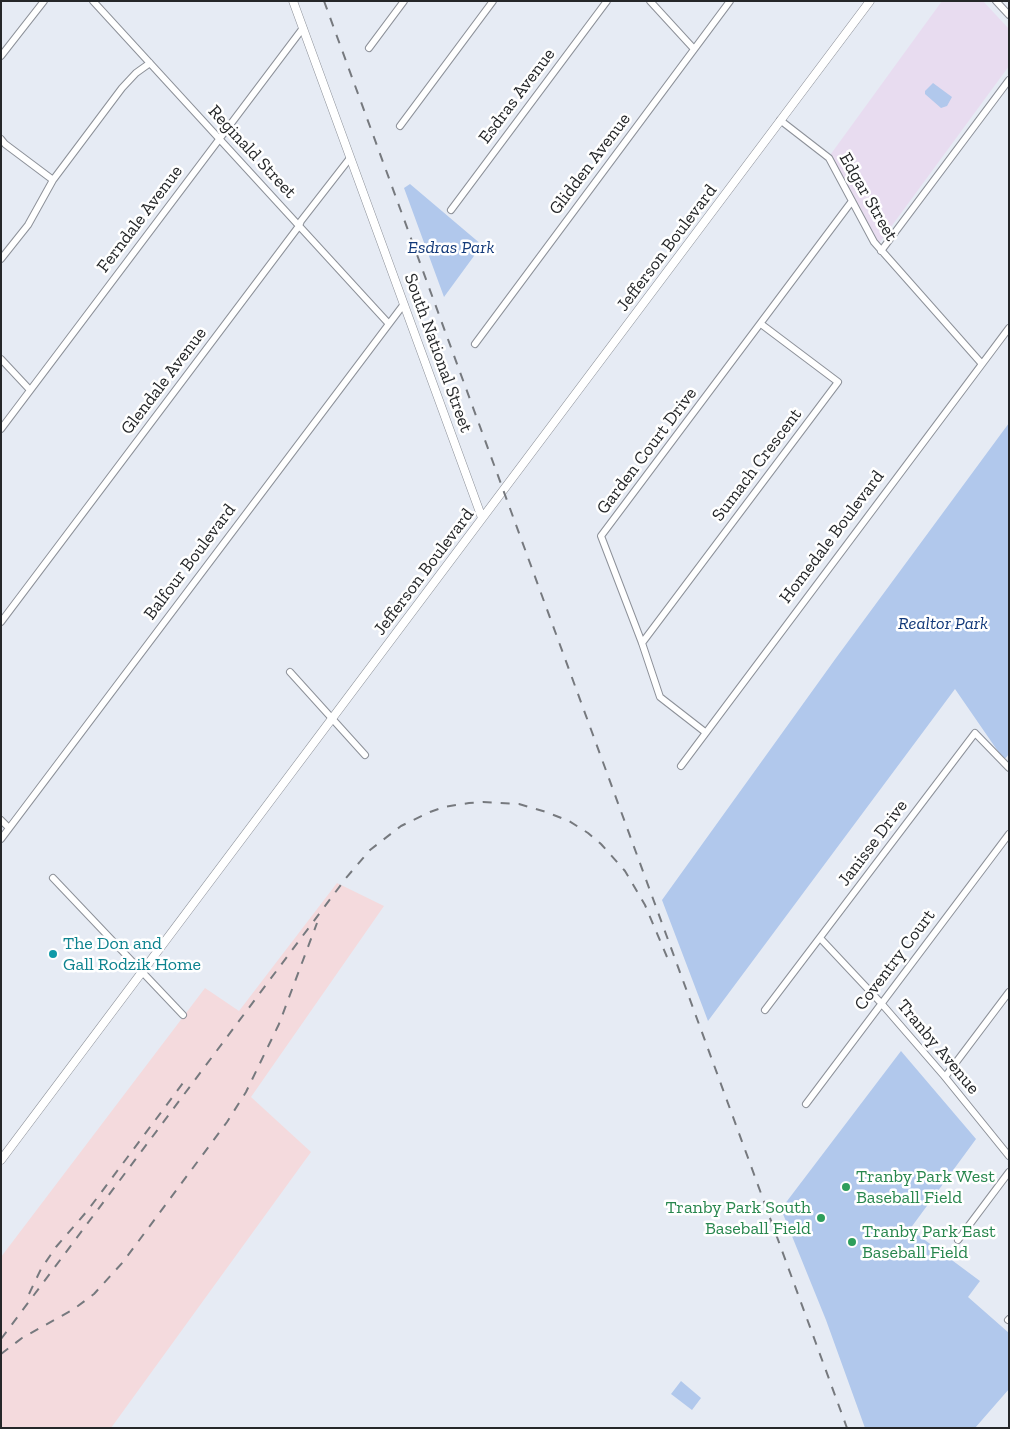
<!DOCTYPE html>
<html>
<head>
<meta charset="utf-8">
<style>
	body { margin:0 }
	#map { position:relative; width:1010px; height:1429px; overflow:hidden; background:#e6ebf4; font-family:"Zilla Slab",serif }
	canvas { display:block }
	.frame { position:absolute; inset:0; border:2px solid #252729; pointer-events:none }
</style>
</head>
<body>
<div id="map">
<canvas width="1010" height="1429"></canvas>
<div class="frame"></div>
</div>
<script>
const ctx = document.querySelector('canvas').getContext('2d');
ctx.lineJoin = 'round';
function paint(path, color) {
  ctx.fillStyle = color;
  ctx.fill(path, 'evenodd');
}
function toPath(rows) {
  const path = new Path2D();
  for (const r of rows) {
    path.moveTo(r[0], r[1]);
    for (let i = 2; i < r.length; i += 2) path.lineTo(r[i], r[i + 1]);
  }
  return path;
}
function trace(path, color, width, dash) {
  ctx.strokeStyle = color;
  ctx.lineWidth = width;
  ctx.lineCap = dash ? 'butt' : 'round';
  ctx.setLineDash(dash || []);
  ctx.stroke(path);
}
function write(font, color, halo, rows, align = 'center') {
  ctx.font = font + ' "Zilla Slab",serif';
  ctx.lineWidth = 5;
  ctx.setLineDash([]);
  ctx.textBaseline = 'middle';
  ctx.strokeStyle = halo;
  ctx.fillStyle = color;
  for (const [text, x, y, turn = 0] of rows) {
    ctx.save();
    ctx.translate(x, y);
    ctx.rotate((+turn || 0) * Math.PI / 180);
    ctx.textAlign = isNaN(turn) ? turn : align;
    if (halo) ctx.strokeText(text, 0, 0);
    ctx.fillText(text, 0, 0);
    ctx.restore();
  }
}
paint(toPath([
	[337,883,384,906,251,1097,311,1152,111,1428,1,1428,1,1257,205,988,239,1011]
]), '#f4dadd');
paint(toPath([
	[942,1,983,1,1009,29,1009,66,877,246,828,158]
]), '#e8dcf0');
paint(toPath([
	[933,83,952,97,947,106,941,108,925,94,925,91],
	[410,184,482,245,444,297,404,188],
	[1009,423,1009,754,1004,760,955,689,708,1021,662,900,836,658],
	[901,1051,976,1139,910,1229,980,1281,968,1297,1009,1333,1009,1389,975,1428,865,1428,826,1320,781,1209],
	[681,1381,701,1398,692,1410,671,1394]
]), '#b1c8ec');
const minor = toPath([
	[93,1,389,324],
	[650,1,694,49],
	[996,1,1009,15],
	[369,48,404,1],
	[1,56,44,1],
	[780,120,829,158,874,242,982,364],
	[400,126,493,1],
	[1,139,5,144,53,180],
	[451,210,607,1],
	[881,251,1009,80],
	[1,259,28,225,53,180,122,88,136,73,150,63],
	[475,344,730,1],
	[1,359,30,390],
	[1,429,303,28],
	[1,622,299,226,301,221,350,158],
	[642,643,838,382,761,324],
	[290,672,365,755],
	[705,732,660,697,642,643,601,536,852,201],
	[681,766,1009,328],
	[1,820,9,828],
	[1,839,404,304],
	[53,878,183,1015],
	[820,938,881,1003,945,1077,1009,1156],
	[765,1010,975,733,1009,768],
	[945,1077,1009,992],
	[806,1104,1009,834],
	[958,1240,1009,1172],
	[1008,1320,1009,1319]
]);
const tertiary = toPath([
	[293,1,482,518],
	[1,1160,870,1]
]);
trace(minor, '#8d9199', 8);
trace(tertiary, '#8d9199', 9);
trace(minor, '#fff', 6);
trace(tertiary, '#fff', 8);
trace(toPath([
	[324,1,847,1428],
	[29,1294,41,1269,56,1247,88,1210,183,1083],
	[1,1339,346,878,370,850,401,826,430,812,444,807,469,803,483,802,519,804,546,812,569,821,588,833,601,844,625,871,645,905,667,957],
	[1,1354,22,1338,74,1309,94,1294,104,1283,123,1262,227,1122,246,1092,279,1024,317,923]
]), '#76797e', 2, [9, 9]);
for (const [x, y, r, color] of [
	[53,954,5,"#0f9aa8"],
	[846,1187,5,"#2e9e5b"],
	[821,1218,5,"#2e9e5b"],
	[852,1242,5,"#2e9e5b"]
]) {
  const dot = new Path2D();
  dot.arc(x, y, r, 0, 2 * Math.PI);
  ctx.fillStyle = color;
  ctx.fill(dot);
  trace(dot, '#fff', 2);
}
write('18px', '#252729', '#fff', [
	["Esdras Avenue",517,96,-53],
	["Reginald Street",252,152,47],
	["Glidden Avenue",590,164,-53],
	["Edgar Street",868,197,60],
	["Ferndale Avenue",140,219,-53],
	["Jefferson Boulevard",667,248,-53],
	["South National Street",438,353,70],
	["Glendale Avenue",164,381,-53],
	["Garden Court Drive",647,451,-53],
	["Sumach Crescent",757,465,-53],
	["Homedale Boulevard",832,537,-53],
	["Balfour Boulevard",190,562,-53],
	["Jefferson Boulevard",424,572,-53],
	["Janisse Drive",873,843,-53],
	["Coventry Court",895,960,-53],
	["Tranby Avenue",938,1047,50]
]);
write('italic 18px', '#123979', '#fff', [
	["Esdras Park",451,248],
	["Realtor Park",943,624]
]);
write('18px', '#0d838f', '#fff', [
	["The Don and",63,944],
	["Gall Rodzik Home",63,965]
], 'left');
write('18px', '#27864d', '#fff', [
	["Tranby Park West",856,1177],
	["Baseball Field",856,1198],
	["Tranby Park South",811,1208,"right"],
	["Baseball Field",811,1229,"right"],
	["Tranby Park East",862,1232],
	["Baseball Field",862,1253]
], 'left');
</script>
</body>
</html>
